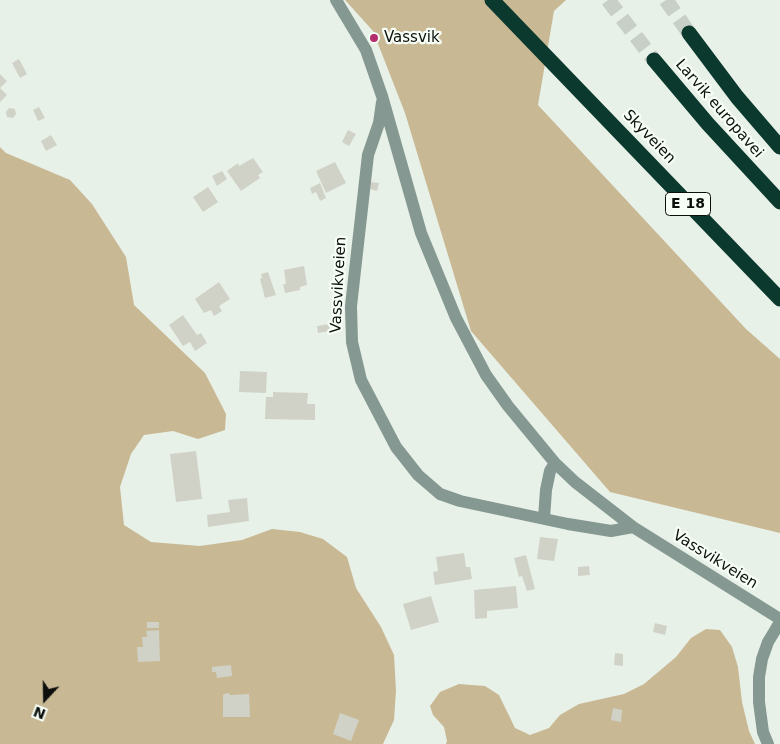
<!DOCTYPE html>
<html>
<head>
<meta charset="utf-8">
<style>
	body { margin:0 }
	#map { position:relative; width:780px; height:744px; overflow:hidden; background:#e8f1e8; font-family:"DejaVu Sans",sans-serif }
	canvas { display:block }
	.north { position:absolute; left:20px; top:674px; width:50px; height:50px; -webkit-text-stroke:4px #f6fef6; paint-order:stroke; rotate:201deg; font-size:14px; font-weight:700; line-height:20px; text-align:center; color:#0c0f0c }
	.north::after { content:''; display:block; margin:auto; width:18px; height:22px; background:#0c0f0c; clip-path:polygon(50% 0,100% 100%,50% 72%,0 100%) }
</style>
</head>
<body>
<div id="map">
<canvas width="780" height="744"></canvas>
<div class="north">N</div>
</div>
<script>
const ctx = document.querySelector('canvas').getContext('2d');
ctx.lineJoin = 'round';
function paint(path, color) {
  ctx.fillStyle = color;
  ctx.fill(path, 'evenodd');
}
function toPath(rows) {
  const path = new Path2D();
  for (const r of rows) {
    path.moveTo(r[0], r[1]);
    for (let i = 2; i < r.length; i += 2) path.lineTo(r[i], r[i + 1]);
  }
  return path;
}
function trace(path, color, width, dash) {
  ctx.strokeStyle = color;
  ctx.lineWidth = width;
  ctx.lineCap = dash ? 'butt' : 'round';
  ctx.setLineDash(dash || []);
  ctx.stroke(path);
}
function write(font, color, halo, rows, align = 'center') {
  ctx.font = font + ' "DejaVu Sans",sans-serif';
  ctx.lineWidth = 4.5;
  ctx.setLineDash([]);
  ctx.textBaseline = 'middle';
  ctx.strokeStyle = halo;
  ctx.fillStyle = color;
  for (const [text, x, y, turn = 0] of rows) {
    ctx.save();
    ctx.translate(x, y);
    ctx.rotate((+turn || 0) * Math.PI / 180);
    ctx.textAlign = isNaN(turn) ? turn : align;
    if (halo) ctx.strokeText(text, 0, 0);
    ctx.fillText(text, 0, 0);
    ctx.restore();
  }
}
paint(toPath([
	[345,0,566,0,554,11,538,105,746,329,780,359,780,533,610,492,471,331,405,113,373,31],
	[0,147,6,153,70,180,92,204,126,257,134,305,205,373,226,414,225,430,198,439,173,431,144,435,131,454,120,487,124,525,151,542,200,546,242,540,272,529,300,532,323,539,347,557,356,588,381,627,394,655,396,691,394,720,383,744,0,744],
	[706,629,720,630,732,647,738,667,742,702,749,731,755,744,446,744,447,741,444,727,433,715,430,706,440,692,459,684,485,686,499,695,515,728,530,735,549,728,560,715,579,704,624,694,644,684,676,657,691,638]
]), '#c9b894');
paint(toPath([
	[19,59,27,74,20,78,12,63],
	[0,74,7,81,0,88,7,95,0,102],
	[39,107,45,118,38,121,33,110],
	[9,108,15,109,16,114,13,118,7,117,6,112],
	[348,130,356,134,349,146,342,142],
	[51,135,57,145,46,151,41,141],
	[253,158,263,172,258,175,260,178,241,191,227,171,238,163,239,166],
	[335,162,346,183,326,193,316,171],
	[222,171,227,179,217,186,212,176],
	[371,182,379,183,377,191,370,189],
	[320,183,326,198,320,201,316,192,312,194,310,188],
	[208,187,218,202,203,212,193,197],
	[304,266,307,285,300,287,300,290,285,293,283,284,286,284,284,270],
	[268,272,276,295,265,298,260,279,262,278,261,274],
	[219,282,230,299,219,306,222,311,214,316,211,310,204,313,195,299],
	[183,315,197,335,201,333,207,343,195,351,190,342,183,346,169,325],
	[329,324,330,331,318,333,317,326],
	[240,371,267,372,266,393,239,392],
	[273,392,308,393,307,404,315,404,315,420,265,419,266,397,273,397],
	[196,451,202,499,176,502,170,454],
	[247,498,249,521,208,527,207,515,230,512,228,500],
	[540,537,558,539,554,561,537,559],
	[464,553,466,567,470,567,472,579,435,585,433,572,438,571,436,557],
	[526,555,535,589,527,591,522,576,519,577,514,558],
	[589,566,590,575,578,576,578,567],
	[516,586,518,608,487,611,487,618,475,619,474,590],
	[431,596,439,622,411,630,403,604],
	[147,622,159,622,159,628,147,628],
	[655,623,667,626,665,635,653,632],
	[159,630,160,661,138,662,137,647,143,647,142,637,147,637,146,631],
	[615,653,623,654,623,666,614,665],
	[231,665,232,676,217,678,216,672,212,672,212,667],
	[229,693,230,695,249,694,250,717,223,717,223,695,224,694],
	[613,708,622,710,621,722,611,720],
	[340,713,359,720,351,741,333,734]
]), '#d0d2c7');
trace(toPath([
	[608,0,654,60],
	[666,0,689,33]
]), '#c7cfc7', 15, [15, 8]);
trace(toPath([
	[336,0,366,50,382,96,421,233,456,318,486,375,508,406,555,463,575,482,633,527,780,619],
	[382,102,379,123,368,155,351,306,352,342,361,380,396,447,418,475,440,494,460,501,568,524,611,531,633,527],
	[544,518,546,490,550,471,555,463],
	[768,744,763,732,759,702,759,677,762,659,768,642,780,622]
]), '#859892', 12);
trace(toPath([
	[492,0,780,299],
	[689,33,737,97,780,147],
	[654,60,708,124,780,202]
]), '#0b392e', 15);
for (const [x, y, r, color] of [
	[374,38,5,"#b52d6f"]
]) {
  const dot = new Path2D();
  dot.arc(x, y, r, 0, 2 * Math.PI);
  ctx.fillStyle = color;
  ctx.fill(dot);
  trace(dot, '#f6fef6', 2);
}
for (const [x, y, w] of [
	[688,204,45]
]) {
  const box = new Path2D();
  box.roundRect(x - w / 2, y - 11.5, w, 23, 4);
  ctx.fillStyle = '#f6fef6';
  ctx.fill(box);
  trace(box, '#0c0f0c', 1);
}
write('bold 14px', '#0c0f0c', null, [
	["E 18",688,204]
]);
write('15px', '#0c0f0c', '#f6fef6', [
	["Vassvik",384,38]
], 'left');
write('15px', '#0c0f0c', '#f6fef6', [
	["Larvik europavei",719,109,49],
	["Skyveien",649,137,46],
	["Vassvikveien",339,285,-87],
	["Vassvikveien",715,560,32]
]);
</script>
</body>
</html>
